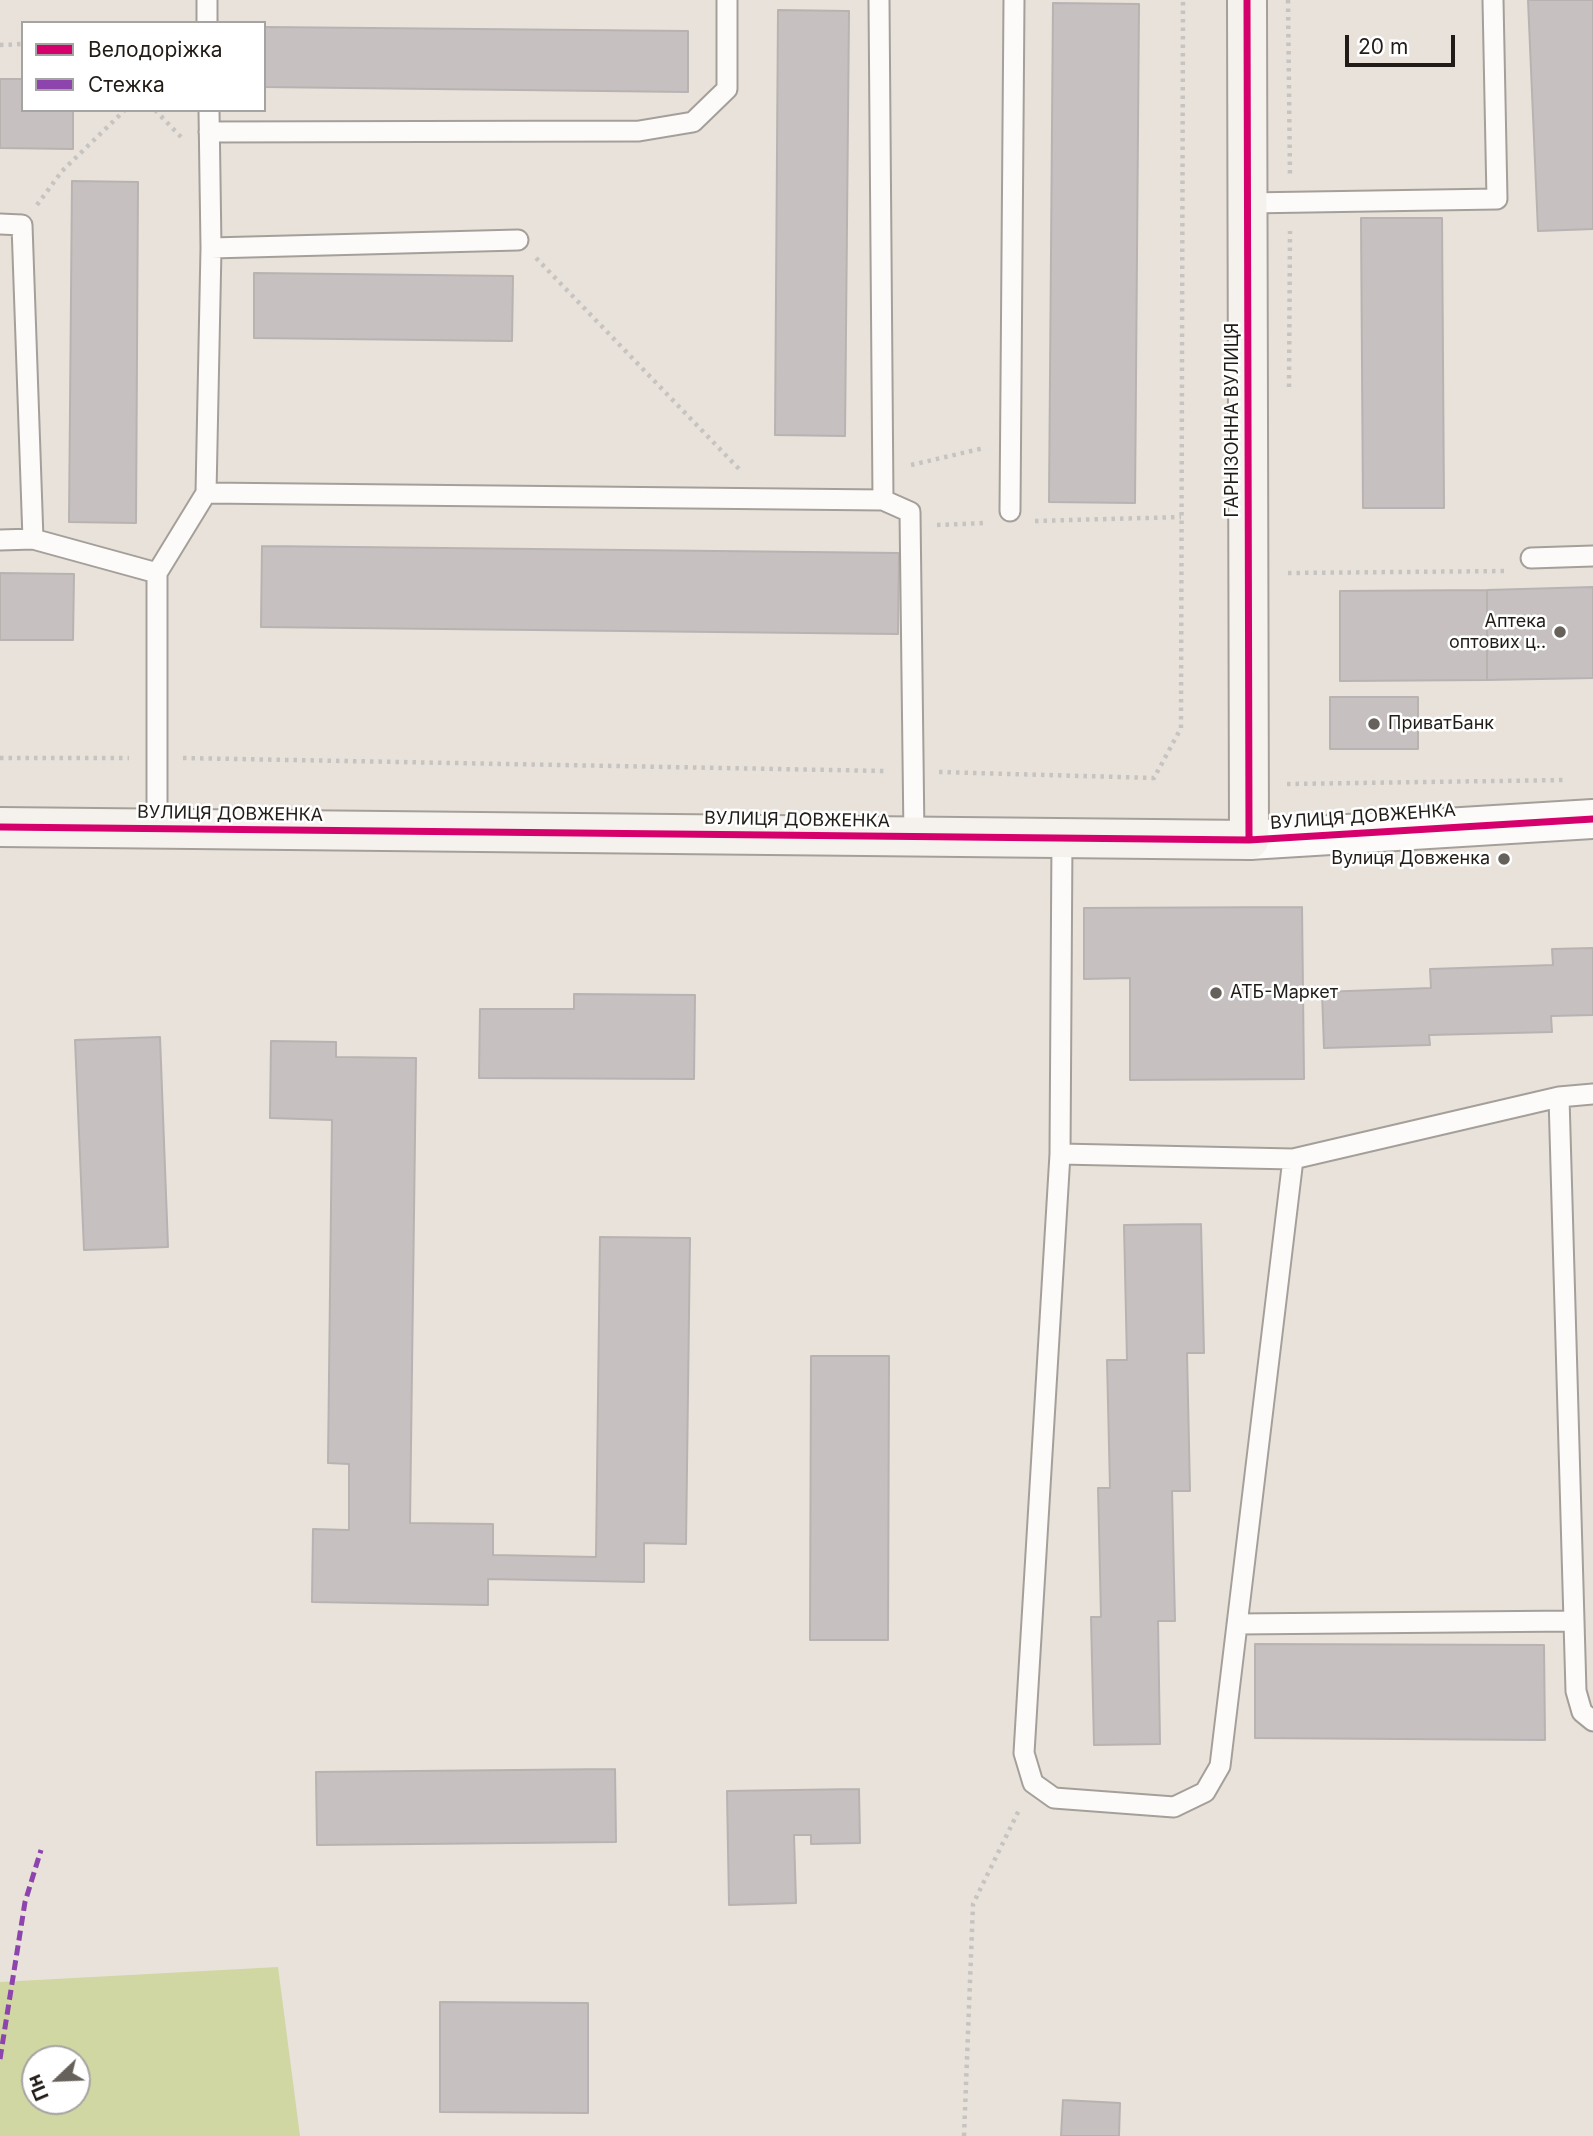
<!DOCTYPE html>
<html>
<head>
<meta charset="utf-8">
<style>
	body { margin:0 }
	#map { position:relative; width:1593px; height:2136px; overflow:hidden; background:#e9e2da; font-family:Inter,sans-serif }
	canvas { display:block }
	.legend { position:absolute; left:21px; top:21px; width:245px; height:91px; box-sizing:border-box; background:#fff; border:2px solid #a6a4a2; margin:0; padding:9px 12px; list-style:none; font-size:21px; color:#211c17 }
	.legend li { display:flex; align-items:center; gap:14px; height:35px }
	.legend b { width:35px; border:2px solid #a6a4a2 }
	.north { position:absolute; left:21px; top:2045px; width:70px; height:70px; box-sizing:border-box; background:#fff; border:2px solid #a6a4a2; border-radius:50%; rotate:247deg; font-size:19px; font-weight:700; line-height:28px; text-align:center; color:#211c17 }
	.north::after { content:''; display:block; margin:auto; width:24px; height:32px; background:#67615b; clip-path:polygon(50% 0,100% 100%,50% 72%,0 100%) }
	.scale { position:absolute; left:1345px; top:35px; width:110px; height:32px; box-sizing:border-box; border:4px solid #211c17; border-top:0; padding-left:9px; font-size:21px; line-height:24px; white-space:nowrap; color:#211c17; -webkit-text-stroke:5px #fff; paint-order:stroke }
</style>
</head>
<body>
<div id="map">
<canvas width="1593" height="2136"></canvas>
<ul class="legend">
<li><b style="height:9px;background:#d6006c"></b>Велодоріжка</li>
<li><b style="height:9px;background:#8e44ad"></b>Стежка</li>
</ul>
<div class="north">Пн</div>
<div class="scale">20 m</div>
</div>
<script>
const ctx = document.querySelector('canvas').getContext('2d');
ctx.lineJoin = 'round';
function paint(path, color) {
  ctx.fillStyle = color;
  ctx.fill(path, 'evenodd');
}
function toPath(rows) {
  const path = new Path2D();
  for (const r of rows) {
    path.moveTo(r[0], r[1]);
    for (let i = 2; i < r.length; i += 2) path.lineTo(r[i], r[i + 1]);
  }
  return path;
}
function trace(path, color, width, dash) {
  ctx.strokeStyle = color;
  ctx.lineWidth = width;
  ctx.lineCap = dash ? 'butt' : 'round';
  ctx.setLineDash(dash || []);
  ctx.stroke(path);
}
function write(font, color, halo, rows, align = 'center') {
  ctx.font = font + ' Inter,sans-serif';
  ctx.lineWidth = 5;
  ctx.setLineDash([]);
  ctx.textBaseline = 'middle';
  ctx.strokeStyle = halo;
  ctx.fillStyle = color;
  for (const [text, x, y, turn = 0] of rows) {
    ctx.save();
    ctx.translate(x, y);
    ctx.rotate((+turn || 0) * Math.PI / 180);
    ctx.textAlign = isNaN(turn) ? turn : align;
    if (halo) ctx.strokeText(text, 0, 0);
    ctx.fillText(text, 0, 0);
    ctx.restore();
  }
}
paint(toPath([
	[278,1967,300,2136,0,2136,0,1982],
	[35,2059,77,2059,77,2101,35,2101]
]), '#d1d7a2');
const building = toPath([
	[1528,0,1593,0,1593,229,1538,231,1528,0],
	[1053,3,1139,4,1135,503,1049,502,1053,3],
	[778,10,849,11,845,436,775,435,778,10],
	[264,27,688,31,688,92,264,87,264,27],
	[0,79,23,79,23,110,73,110,73,149,0,148,0,79],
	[72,181,138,182,136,523,69,522,72,181],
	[1361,218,1442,218,1444,508,1363,508,1361,218],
	[254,273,513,276,512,341,254,338,254,273],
	[262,546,899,553,898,634,261,627,262,546],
	[0,573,74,574,73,640,0,640,0,573],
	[1593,587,1593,678,1487,680,1487,590,1593,587],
	[1487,590,1487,680,1340,681,1340,591,1487,590],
	[1330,697,1418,697,1418,749,1330,749,1330,697],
	[1302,907,1304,1079,1130,1080,1130,978,1084,979,1084,908,1302,907],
	[1593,948,1593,1015,1551,1016,1552,1032,1429,1035,1430,1045,1324,1048,1322,992,1431,988,1430,969,1553,965,1552,949,1593,948],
	[574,994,695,995,694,1079,479,1078,480,1009,574,1009,574,994],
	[160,1037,168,1247,84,1250,75,1040,160,1037],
	[271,1041,336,1042,336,1057,416,1058,410,1523,493,1524,493,1555,596,1557,600,1237,690,1238,686,1544,644,1543,644,1582,488,1579,488,1605,312,1602,313,1529,349,1530,349,1464,328,1463,332,1120,270,1118,271,1041],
	[1201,1224,1204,1353,1187,1353,1190,1491,1172,1491,1175,1621,1158,1621,1160,1744,1094,1745,1091,1617,1101,1617,1098,1488,1110,1488,1107,1360,1127,1360,1124,1225,1201,1224],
	[811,1356,889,1356,888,1640,810,1640,811,1356],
	[1255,1644,1544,1645,1545,1740,1255,1738,1255,1644],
	[615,1769,616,1842,317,1845,316,1772,615,1769],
	[859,1789,860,1843,811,1844,811,1835,794,1835,796,1903,729,1905,727,1791,859,1789],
	[440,2002,588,2003,588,2113,440,2112,440,2002],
	[1063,2100,1120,2103,1119,2136,1061,2136,1063,2100]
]);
paint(building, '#c6c1c0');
trace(building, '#b8b2b1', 2);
const lane = toPath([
	[207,0,207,23],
	[879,0,883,500,910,512,914,837],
	[209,132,639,131,693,122,727,89,727,0],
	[1248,203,1497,199,1493,0],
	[0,224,22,225,33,539,157,573],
	[211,248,518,240],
	[206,493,883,500],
	[1010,511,1014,0],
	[0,540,33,539],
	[1531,558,1593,556],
	[157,829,157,573,206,493,211,248,209,110],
	[1062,838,1060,1154,1024,1753,1033,1783,1054,1798,1174,1807,1205,1792,1220,1766,1293,1159],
	[1559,1097,1576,1691,1582,1712,1593,1721],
	[1060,1154,1293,1159,1559,1097,1593,1094],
	[1237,1624,1574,1621]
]);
const street = toPath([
	[1249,840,1593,819]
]);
const secondary = toPath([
	[0,827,1249,840,1247,0]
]);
trace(lane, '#a59f9a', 23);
trace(street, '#a59f9a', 42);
trace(secondary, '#a59f9a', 42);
trace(toPath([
	[1288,0,1290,177],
	[0,45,23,44],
	[155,110,181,137],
	[37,205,62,171,125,110],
	[536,258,741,471],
	[1289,387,1290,231],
	[911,465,984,448],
	[1035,521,1181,517],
	[937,525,984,523],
	[1288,573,1508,571],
	[0,758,129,758],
	[183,758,885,771],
	[939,772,1154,778,1181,728,1183,0],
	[1287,784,1564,780],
	[964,2136,973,1904,1020,1808]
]), '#c6c4c1', 4.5, [3.5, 5]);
trace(lane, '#fcfbf9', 19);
trace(street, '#fcfbf9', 38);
trace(secondary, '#f5f2ee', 38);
trace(toPath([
	[0,2059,25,1902,41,1850]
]), '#8e44ad', 5, [10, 5]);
trace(toPath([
	[1247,0,1249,840],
	[0,827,1249,840,1593,819]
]), '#d6006c', 7);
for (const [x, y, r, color] of [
	[1560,632,7,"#67615b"],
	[1374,724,7,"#67615b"],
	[1504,859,7,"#67615b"],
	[1216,993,7,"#67615b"]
]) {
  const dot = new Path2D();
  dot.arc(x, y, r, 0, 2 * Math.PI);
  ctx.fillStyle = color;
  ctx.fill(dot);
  trace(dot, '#fff', 2.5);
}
write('18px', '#211c17', '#fff', [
	["ГАРНІЗОННА ВУЛИЦЯ",1233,420,-90],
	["ВУЛИЦЯ ДОВЖЕНКА",230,814,1],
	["ВУЛИЦЯ ДОВЖЕНКА",1363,817,-4],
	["ВУЛИЦЯ ДОВЖЕНКА",797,820,1]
]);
write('18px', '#211c17', '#fff', [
	["Аптека",1546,622],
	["оптових ц‥",1546,643],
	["ПриватБанк",1388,724,"left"],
	["Вулиця Довженка",1490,859],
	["АТБ-Маркет",1230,993,"left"]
], 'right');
</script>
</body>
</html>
